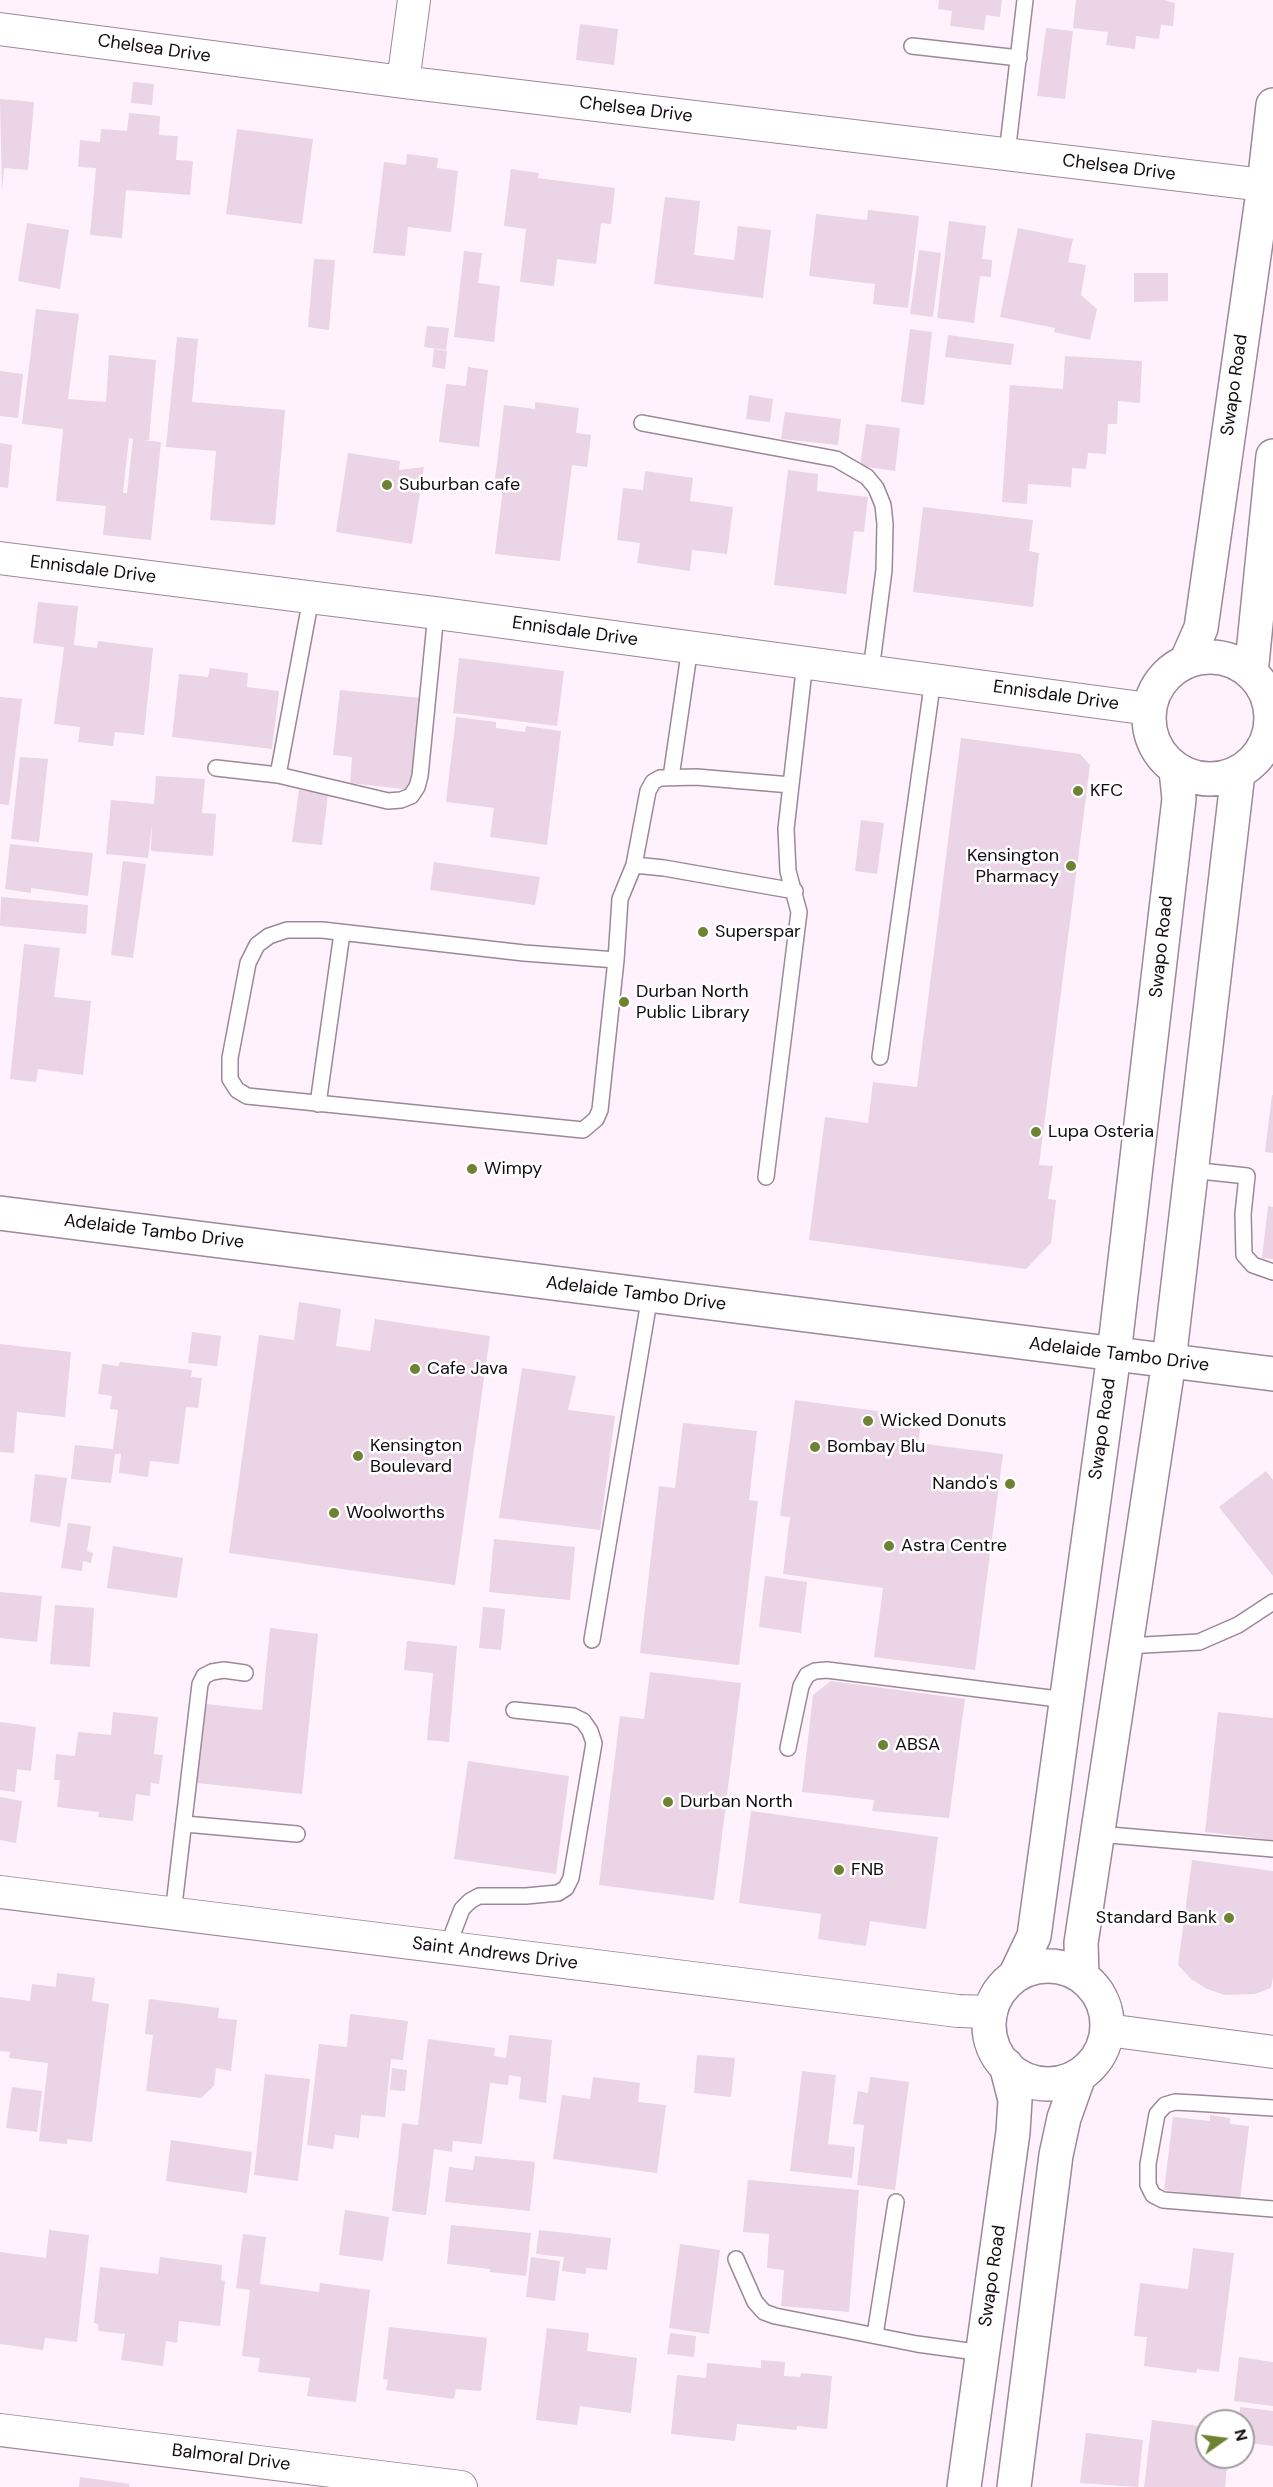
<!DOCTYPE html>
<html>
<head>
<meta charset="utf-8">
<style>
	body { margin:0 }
	#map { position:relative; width:1273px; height:2487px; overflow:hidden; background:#fff2fc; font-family:"DM Sans",sans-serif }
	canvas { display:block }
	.north { position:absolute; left:1195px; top:2409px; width:60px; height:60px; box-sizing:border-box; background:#fff; border:2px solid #a09da0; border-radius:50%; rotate:76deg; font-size:16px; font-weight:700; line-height:24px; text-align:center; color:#120b11 }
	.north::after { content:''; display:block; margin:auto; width:21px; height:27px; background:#6d8233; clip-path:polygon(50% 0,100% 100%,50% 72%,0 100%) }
</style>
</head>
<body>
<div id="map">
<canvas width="1273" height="2487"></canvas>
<div class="north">N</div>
</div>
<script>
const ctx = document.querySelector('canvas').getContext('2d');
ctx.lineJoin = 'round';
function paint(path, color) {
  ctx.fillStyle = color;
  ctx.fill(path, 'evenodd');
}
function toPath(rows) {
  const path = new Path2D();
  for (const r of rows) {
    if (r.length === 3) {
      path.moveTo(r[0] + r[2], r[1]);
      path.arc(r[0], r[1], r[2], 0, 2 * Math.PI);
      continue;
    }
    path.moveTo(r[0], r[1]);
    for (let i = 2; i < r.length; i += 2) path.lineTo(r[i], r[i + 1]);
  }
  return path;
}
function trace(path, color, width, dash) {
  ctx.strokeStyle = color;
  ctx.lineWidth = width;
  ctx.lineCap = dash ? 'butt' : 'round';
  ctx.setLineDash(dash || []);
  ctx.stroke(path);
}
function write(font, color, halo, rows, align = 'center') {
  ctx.font = font + ' "DM Sans",sans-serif';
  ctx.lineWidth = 5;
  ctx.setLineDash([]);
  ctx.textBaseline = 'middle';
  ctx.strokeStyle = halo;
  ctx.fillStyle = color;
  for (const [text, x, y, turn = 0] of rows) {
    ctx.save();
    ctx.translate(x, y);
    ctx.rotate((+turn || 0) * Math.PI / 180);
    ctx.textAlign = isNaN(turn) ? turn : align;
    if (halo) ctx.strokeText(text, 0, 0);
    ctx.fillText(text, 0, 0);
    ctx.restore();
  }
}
paint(toPath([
	[939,0,1002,0,1000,17,986,15,984,30,950,26,952,11,938,9],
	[1076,0,1164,0,1175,3,1173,26,1161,25,1159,39,1136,36,1135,49,1106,45,1108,32,1073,28],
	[580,24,618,29,614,65,576,60],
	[1046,28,1073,31,1065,99,1037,96],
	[133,82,154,84,152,105,131,103],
	[0,99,34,102,28,170,4,168,2,191],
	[129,113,160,116,159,135,178,136,176,160,193,161,190,195,126,190,122,238,90,235,96,168,78,167,80,140,100,142,101,129,127,131],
	[237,129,313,139,302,224,226,214],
	[407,154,438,158,437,168,458,171,451,232,408,227,405,256,373,253,384,162,406,165],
	[511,169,539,173,538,178,615,188,611,224,601,223,596,264,557,259,554,286,520,282,526,229,504,226],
	[665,197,700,201,694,255,734,260,738,226,771,230,763,298,654,284],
	[868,210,919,216,908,308,873,304,875,284,809,276,816,214,867,220],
	[949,221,986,226,982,259,992,260,991,277,980,276,974,323,937,318],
	[27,223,69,230,60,289,18,281],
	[1018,228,1073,239,1068,262,1086,265,1081,295,1097,309,1090,340,1054,332,1055,328,1000,317],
	[919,250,941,253,933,317,910,314],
	[464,251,482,253,478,283,500,286,494,342,454,337],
	[314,259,335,260,329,330,308,327],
	[1134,273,1168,273,1168,301,1134,302],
	[36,309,79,314,68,399,106,402,109,355,156,360,149,440,142,440,161,442,151,540,103,535,106,506,56,501,63,429,22,424],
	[129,438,133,439,127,493,123,493],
	[427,326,449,328,446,350,424,347],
	[910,329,932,332,924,405,901,402],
	[948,335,1014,344,1011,365,945,357],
	[177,337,198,339,192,402,285,410,275,525,210,520,216,451,166,447],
	[434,349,447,351,445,369,432,367],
	[1065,356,1142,361,1140,403,1118,401,1117,424,1108,424,1106,454,1088,453,1086,469,1072,468,1071,487,1028,484,1027,504,1002,502,1010,385,1063,389],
	[468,367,488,370,479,447,439,442,446,384,466,386],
	[0,371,23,374,18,418,0,416],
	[749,395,773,399,770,422,746,419],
	[535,402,579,408,576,433,591,435,587,467,572,465,560,561,495,554,504,480,495,479,504,405,535,409],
	[785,412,841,419,838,445,781,439],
	[866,424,900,428,895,471,860,466],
	[0,443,12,445,8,488,0,487],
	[348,453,400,461,399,470,424,467,412,544,336,532],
	[788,470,818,474,817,491,868,497,864,532,854,531,846,594,774,585],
	[645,471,693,478,690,501,733,507,727,554,692,550,690,571,637,563,640,543,617,540,623,488,643,490],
	[923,507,1033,520,1029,551,1039,553,1033,607,913,592],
	[38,602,78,606,74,645,97,648,98,641,153,648,144,735,115,732,113,746,78,742,80,727,54,724,64,647,33,643],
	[459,658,564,671,557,726,453,713],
	[210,668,248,673,247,687,279,691,272,749,172,737,179,674,208,677],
	[340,690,421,698,412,790,350,783,352,757,333,755],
	[0,697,22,699,9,805,0,804],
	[456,717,496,722,496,728,525,732,526,726,561,731,547,845,490,837,494,808,446,802],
	[961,738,1080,754,1090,765,1039,1165,1053,1166,1048,1199,1056,1200,1051,1243,1026,1269,809,1240,825,1117,868,1123,873,1082,917,1087],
	[20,757,48,759,39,842,11,839],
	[156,776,205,779,202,813,216,814,213,856,151,851,152,824,148,858,106,854,111,800,154,804],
	[299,790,328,794,322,845,292,842],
	[861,820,884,823,877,874,855,871],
	[10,844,93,853,88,896,31,888,31,893,5,889],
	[123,861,146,864,133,958,111,955],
	[434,862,540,877,535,905,430,890],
	[1,897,88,905,86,934,0,926],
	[24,944,60,948,54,997,91,1001,83,1075,38,1069,36,1082,10,1079],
	[1272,1095,1273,1095,1273,1153,1265,1152],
	[1268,1206,1273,1207,1273,1259,1262,1258],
	[299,1302,341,1309,336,1346,370,1351,375,1319,490,1336,455,1585,229,1553,259,1335,294,1340],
	[192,1332,221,1336,217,1366,188,1363],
	[0,1344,71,1352,65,1417,17,1412,14,1453,0,1452],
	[120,1362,192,1370,191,1377,202,1378,198,1408,186,1407,179,1464,150,1461,148,1477,119,1473,121,1454,115,1454,111,1483,71,1479,75,1445,113,1449,118,1410,110,1409,112,1396,98,1394,102,1364,118,1366],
	[522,1368,576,1376,568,1410,615,1416,600,1530,499,1518],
	[795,1400,922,1417,918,1443,1003,1454,975,1670,874,1657,883,1588,783,1574,790,1517,780,1516],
	[683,1423,757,1431,749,1500,758,1501,739,1665,640,1653,659,1486,675,1488],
	[1266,1471,1273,1480,1273,1576,1219,1507],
	[35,1474,67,1478,60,1527,30,1522],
	[68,1523,91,1526,87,1551,93,1553,91,1563,83,1561,82,1571,61,1568],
	[494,1539,575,1547,570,1600,489,1592],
	[113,1546,183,1558,177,1598,107,1588],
	[765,1576,807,1582,801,1633,759,1627],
	[0,1592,42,1596,37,1642,0,1638],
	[55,1605,94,1608,90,1667,50,1664],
	[483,1607,505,1609,501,1650,479,1648],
	[270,1628,318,1634,302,1794,197,1783,205,1704,262,1710],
	[407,1641,457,1646,449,1742,427,1740,433,1673,404,1670],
	[650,1672,741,1683,714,1900,599,1885,620,1716,644,1719],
	[831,1681,965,1699,949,1818,872,1811,874,1800,802,1792,813,1695],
	[113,1712,158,1717,154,1754,163,1755,159,1784,151,1783,150,1796,136,1794,133,1821,98,1817,99,1812,57,1807,60,1780,54,1780,56,1754,75,1756,78,1732,111,1735],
	[1218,1712,1273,1718,1273,1840,1205,1832],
	[0,1722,36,1727,31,1771,17,1769,15,1792,0,1790],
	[468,1761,569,1776,556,1874,454,1859],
	[0,1797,22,1801,16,1843,0,1840],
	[751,1811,938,1837,926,1929,870,1921,866,1946,818,1939,821,1914,739,1903],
	[1192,1860,1273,1871,1273,1977,1271,1988,1255,1994,1225,1995,1207,1989,1191,1979,1178,1965],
	[57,1973,95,1978,92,2001,109,2004,92,2142,67,2139,67,2144,39,2141,48,2063,9,2058,10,2052,0,2051,0,1997,30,2001,32,1984,56,1987],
	[149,1999,219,2008,218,2018,237,2020,231,2071,216,2068,214,2086,201,2098,146,2091,153,2035,145,2034],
	[350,2014,408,2021,403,2060,391,2059,385,2117,361,2115,359,2138,335,2135,333,2149,307,2145,319,2044,347,2047],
	[509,2035,552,2040,546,2103,519,2099,521,2077,509,2075,508,2085,490,2083,482,2144,453,2141,452,2152,434,2149,426,2215,392,2211,402,2123,418,2125,428,2039,495,2048,494,2056,506,2058],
	[697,2055,735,2058,731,2097,694,2093],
	[392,2068,407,2070,405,2091,390,2090],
	[802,2071,836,2075,828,2144,855,2147,852,2178,790,2171],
	[265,2074,310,2079,298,2181,254,2175],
	[593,2077,640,2083,638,2102,666,2105,657,2173,553,2159,562,2095,590,2099],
	[870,2077,909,2082,895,2190,857,2185,864,2125,853,2124,858,2091,868,2093],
	[12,2087,42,2091,37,2132,6,2128],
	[1210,2115,1230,2118,1230,2124,1249,2126,1240,2200,1164,2190,1173,2117,1210,2121],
	[171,2140,252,2152,247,2193,166,2181],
	[475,2156,535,2162,530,2211,445,2202,449,2167,473,2170],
	[748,2180,859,2190,849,2312,781,2306,784,2270,767,2268,769,2234,743,2232],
	[345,2210,389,2217,383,2261,339,2255],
	[451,2225,531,2233,526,2276,490,2272,490,2269,447,2264],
	[49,2230,89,2235,77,2342,45,2338,43,2350,0,2344,0,2252,46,2258],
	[539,2230,611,2238,607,2270,586,2268,586,2274,562,2271,564,2257,536,2254],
	[243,2234,266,2237,260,2284,319,2292,320,2283,370,2290,356,2402,307,2396,310,2378,258,2372,260,2358,242,2356,250,2290,236,2288],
	[680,2244,720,2250,709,2334,669,2328],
	[1193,2248,1234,2253,1219,2372,1197,2369,1196,2373,1144,2366,1147,2337,1134,2336,1140,2283,1188,2289],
	[160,2257,222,2265,221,2280,225,2281,220,2326,179,2321,177,2343,166,2341,163,2366,121,2360,125,2334,98,2331,98,2324,94,2323,100,2267,158,2274],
	[531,2257,560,2261,555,2301,526,2297],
	[389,2327,487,2338,481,2391,456,2389,454,2399,386,2390,388,2380,383,2379],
	[547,2328,589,2333,587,2351,637,2358,631,2413,580,2406,577,2425,536,2420],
	[670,2333,696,2336,694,2357,667,2354],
	[1239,2357,1273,2362,1273,2406,1234,2401],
	[761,2360,785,2362,784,2376,800,2377,801,2373,832,2376,827,2429,797,2426,797,2430,737,2424,735,2441,671,2434,677,2375,706,2378,707,2363,761,2368],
	[1240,2407,1273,2411,1273,2446,1243,2442,1243,2421,1239,2421],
	[1152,2420,1207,2427,1207,2457,1228,2457,1225,2487,1144,2487],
	[1086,2433,1143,2440,1138,2487,1080,2483],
	[80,2477,130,2484,129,2487,79,2487]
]), '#ead4e5');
const service = toPath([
	[912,46,1019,58],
	[1007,154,1025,0],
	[642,423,836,459,867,477,876,488,883,505,885,524,884,570,871,671],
	[216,768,278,775,311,598],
	[278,775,388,801,401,800,411,796,417,787,420,776,436,613],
	[671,777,690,647],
	[791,785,696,777,660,778,653,782,648,791,634,865,664,868,795,891],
	[616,960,524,953,322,930,287,930,269,936,257,945,248,963,230,1058,230,1079,237,1090,247,1096,583,1130,596,1119,600,1110,616,960,620,899,634,865],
	[880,1057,933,679],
	[318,1104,342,933],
	[1191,1170,1247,1176,1243,1214,1244,1255,1253,1265,1273,1272],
	[766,1177,799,912,788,871,786,829,805,662],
	[592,1640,650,1295],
	[1126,1646,1199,1642,1238,1625,1273,1602],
	[788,1748,801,1686,807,1675,815,1671,827,1670,1066,1700],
	[185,1824,297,1834],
	[1098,1834,1273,1849],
	[173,1914,200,1684,204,1676,212,1672,224,1670,245,1673],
	[447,1948,462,1909,470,1901,479,1896,526,1896,558,1893,566,1888,571,1878,594,1743,590,1731,583,1721,573,1716,514,1710],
	[1273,2108,1194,2103,1175,2102,1165,2105,1157,2114,1148,2164,1148,2185,1153,2195,1163,2200,1273,2209],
	[736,2259,755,2302,764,2312,775,2316,917,2344,983,2353],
	[875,2335,896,2202]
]);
const minor = toPath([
	[0,29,403,82,1273,186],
	[403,82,414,0],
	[0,558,436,613,1149,709],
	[1271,723,1273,723],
	[0,1892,958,2011,991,2012],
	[1107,2030,1273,2052],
	[0,2430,461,2487]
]);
const tertiary = toPath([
	[1210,718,61],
	[1186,662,1201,628,1264,185,1273,105],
	[1251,673,1273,456],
	[0,1213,1273,1374],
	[1048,2025,59],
	[1015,1976,1034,1936,1114,1354,1179,799,1176,770],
	[1082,1976,1081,1943,1169,1361,1238,773],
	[964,2487,1013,2132,1015,2100,1006,2065],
	[1014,2487,1056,2155,1064,2118,1079,2076]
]);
trace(service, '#9b8898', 18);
trace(minor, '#9b8898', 34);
trace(tertiary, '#9b8898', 36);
trace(service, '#fff', 15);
trace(minor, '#fff', 32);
trace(tertiary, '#fff', 33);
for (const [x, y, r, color] of [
	[387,485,6,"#6d8233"],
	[1078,791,6,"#6d8233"],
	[1071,866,6,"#6d8233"],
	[703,932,6,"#6d8233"],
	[624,1002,6,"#6d8233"],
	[1036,1132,6,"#6d8233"],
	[472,1169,6,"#6d8233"],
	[415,1369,6,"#6d8233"],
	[868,1421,6,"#6d8233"],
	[815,1447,6,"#6d8233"],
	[358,1456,6,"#6d8233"],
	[1010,1484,6,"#6d8233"],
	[334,1513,6,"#6d8233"],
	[889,1546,6,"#6d8233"],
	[883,1745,6,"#6d8233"],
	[668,1802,6,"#6d8233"],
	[839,1870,6,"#6d8233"],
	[1229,1918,6,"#6d8233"]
]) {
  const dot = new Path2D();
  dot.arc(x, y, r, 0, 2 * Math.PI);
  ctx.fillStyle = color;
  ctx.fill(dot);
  trace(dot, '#fff', 2);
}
write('18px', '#120b11', '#fff', [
	["Chelsea Drive",154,49,8],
	["Chelsea Drive",636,110,7],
	["Chelsea Drive",1119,168,7],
	["Swapo Road",1235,385,-82],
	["Ennisdale Drive",93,570,7],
	["Ennisdale Drive",575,632,8],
	["Ennisdale Drive",1056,696,8],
	["Swapo Road",1162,947,-84],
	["Adelaide Tambo Drive",154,1232,7],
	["Adelaide Tambo Drive",636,1294,7],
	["Adelaide Tambo Drive",1119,1355,7],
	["Swapo Road",1103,1429,-82],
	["Saint Andrews Drive",495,1954,7],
	["Swapo Road",993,2276,-82],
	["Balmoral Drive",231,2458,7]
]);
write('18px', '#120b11', '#fff', [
	["Suburban cafe",399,485],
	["KFC",1090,791],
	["Kensington",1059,856,"right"],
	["Pharmacy",1059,877,"right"],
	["Superspar",715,932],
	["Durban North",636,992],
	["Public Library",636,1013],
	["Lupa Osteria",1048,1132],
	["Wimpy",484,1169],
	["Cafe Java",427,1369],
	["Wicked Donuts",880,1421],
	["Kensington",370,1446],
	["Boulevard",370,1467],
	["Bombay Blu",827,1447],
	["Nando's",998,1484,"right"],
	["Woolworths",346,1513],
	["Astra Centre",901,1546],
	["ABSA",895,1745],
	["Durban North",680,1802],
	["FNB",851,1870],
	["Standard Bank",1217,1918,"right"]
], 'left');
</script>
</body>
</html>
